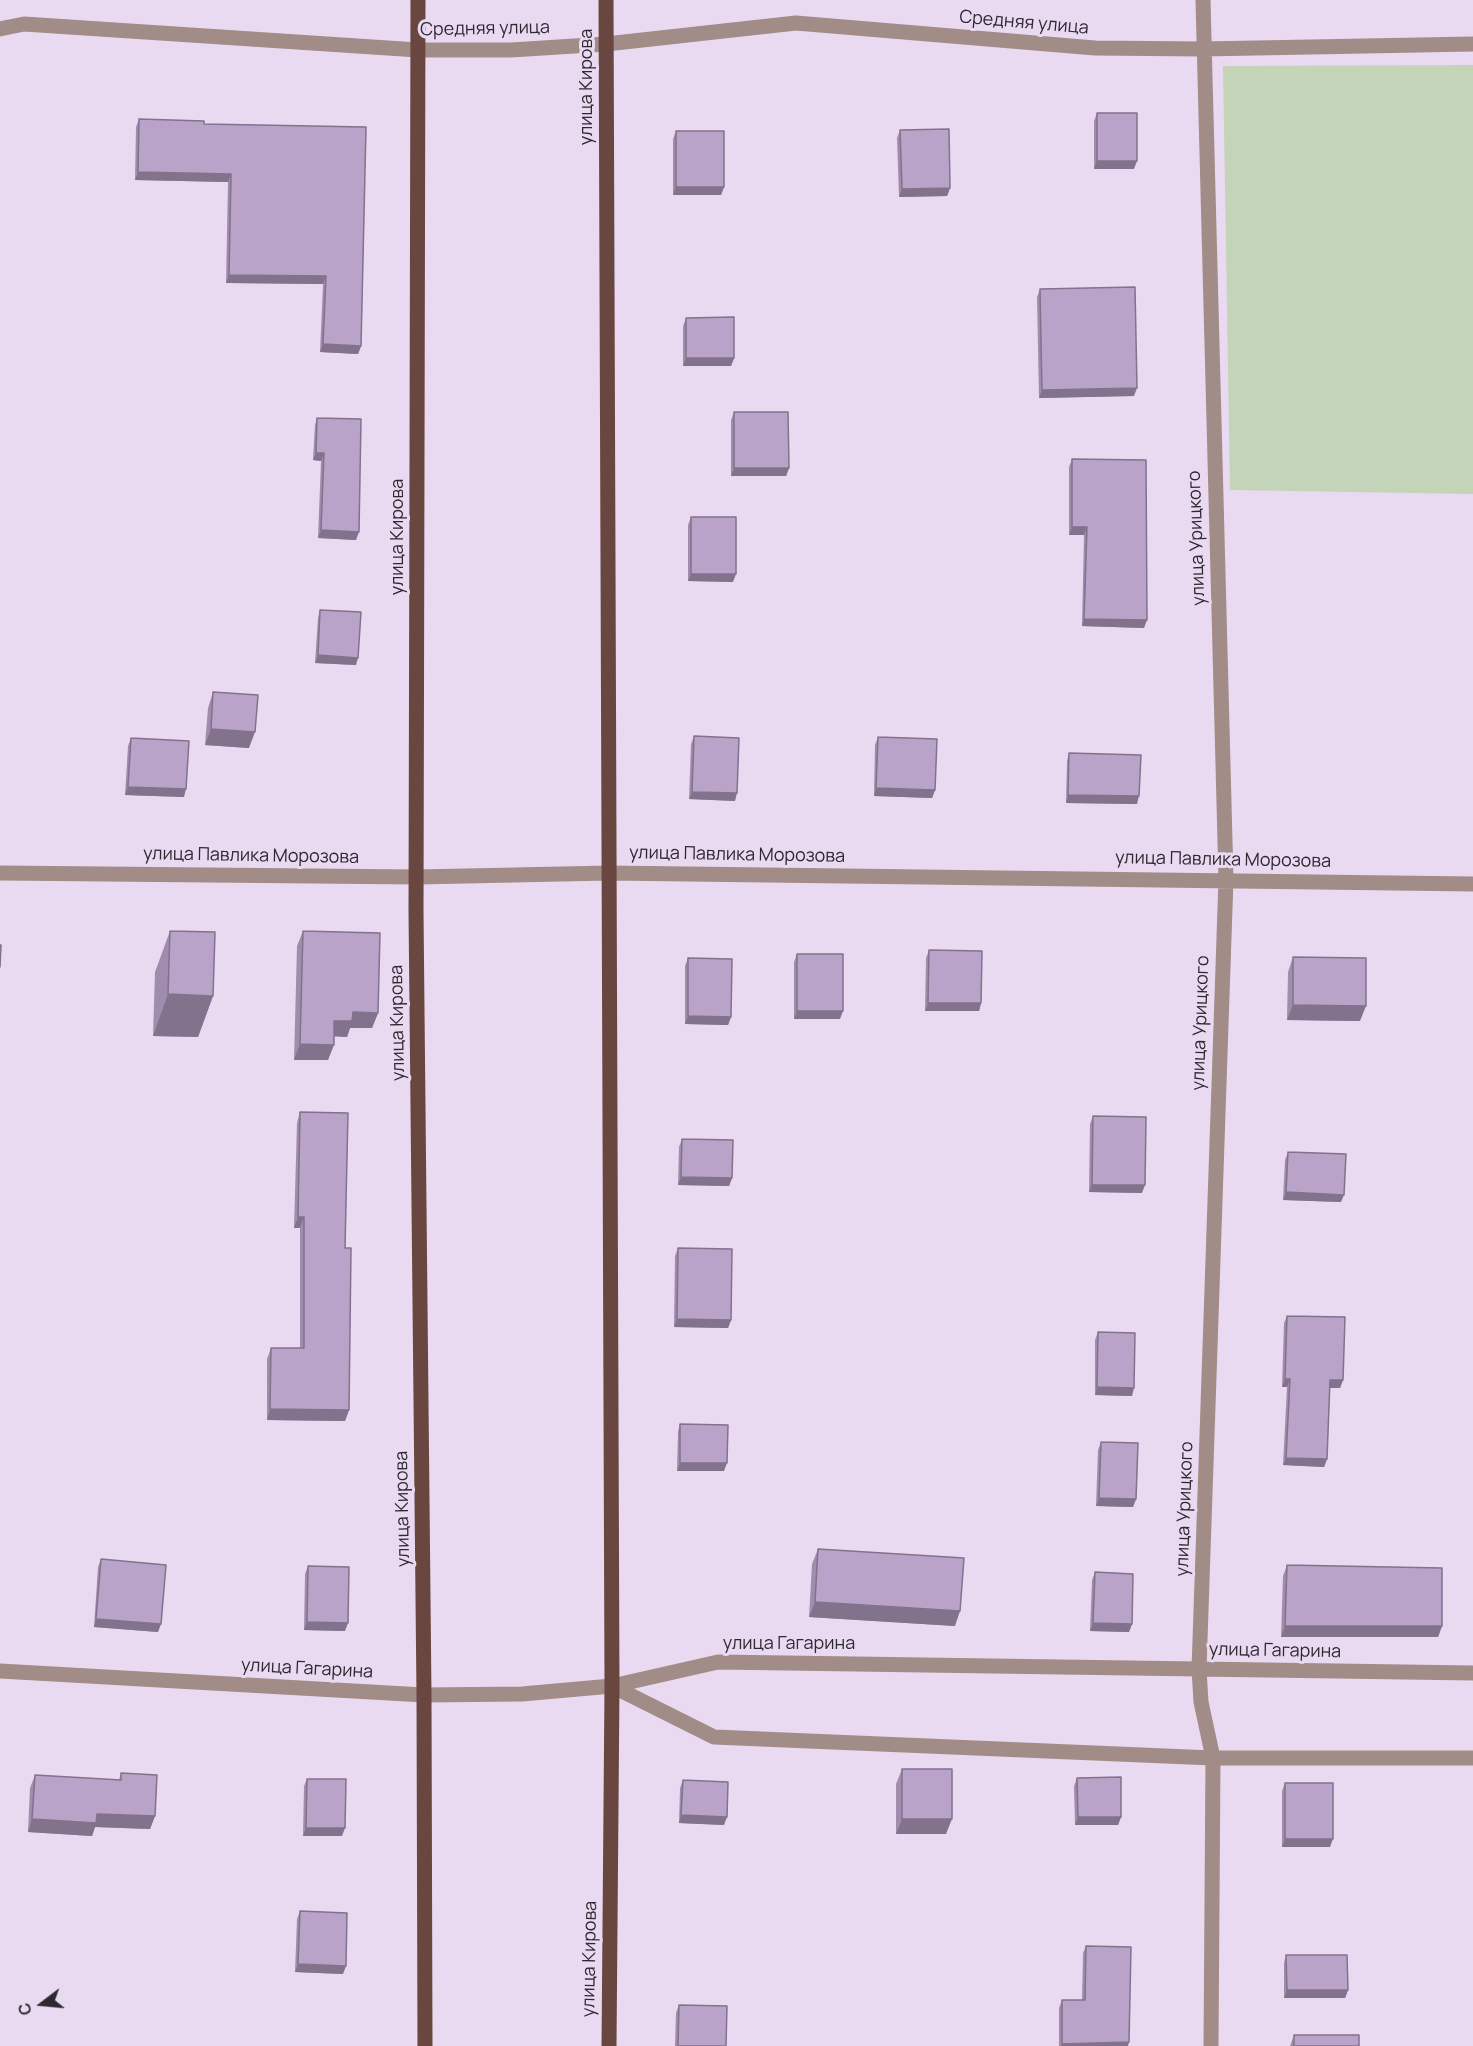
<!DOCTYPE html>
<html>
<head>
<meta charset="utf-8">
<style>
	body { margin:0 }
	#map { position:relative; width:1473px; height:2046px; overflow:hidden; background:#e9daf2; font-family:Manrope,sans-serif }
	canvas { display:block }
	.north { position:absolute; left:12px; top:1974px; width:60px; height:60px; -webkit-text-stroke:4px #e9daf2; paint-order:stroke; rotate:254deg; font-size:16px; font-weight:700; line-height:24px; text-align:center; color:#2e2831 }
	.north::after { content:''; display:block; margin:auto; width:21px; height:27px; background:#2e2831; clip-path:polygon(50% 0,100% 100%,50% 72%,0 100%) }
</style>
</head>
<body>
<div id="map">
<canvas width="1473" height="2046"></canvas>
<div class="north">С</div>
</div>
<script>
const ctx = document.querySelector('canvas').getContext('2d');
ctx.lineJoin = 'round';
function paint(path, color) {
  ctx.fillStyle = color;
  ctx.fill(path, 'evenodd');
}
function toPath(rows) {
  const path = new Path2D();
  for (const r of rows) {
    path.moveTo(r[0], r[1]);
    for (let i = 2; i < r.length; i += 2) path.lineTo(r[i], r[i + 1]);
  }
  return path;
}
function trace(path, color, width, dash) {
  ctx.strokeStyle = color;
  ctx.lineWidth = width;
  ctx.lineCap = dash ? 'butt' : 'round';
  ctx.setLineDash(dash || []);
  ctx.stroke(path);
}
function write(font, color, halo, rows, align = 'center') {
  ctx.font = font + ' Manrope,sans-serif';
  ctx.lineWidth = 6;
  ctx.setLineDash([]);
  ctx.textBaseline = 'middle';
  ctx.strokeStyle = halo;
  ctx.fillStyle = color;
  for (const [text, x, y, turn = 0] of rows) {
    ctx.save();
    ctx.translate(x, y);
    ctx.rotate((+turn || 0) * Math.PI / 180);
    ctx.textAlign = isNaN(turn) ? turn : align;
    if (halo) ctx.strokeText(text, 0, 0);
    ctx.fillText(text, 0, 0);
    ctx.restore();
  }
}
paint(toPath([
	[1473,65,1473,494,1230,490,1223,66]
]), '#c3d4b8');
trace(toPath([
	[1203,0,1226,879,1199,1669,1201,1702,1213,1758,1211,2046],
	[0,29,24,24,418,50,511,50,606,44,796,23,1095,48,1202,49,1473,44],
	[0,873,417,877,609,873,1473,884],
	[0,1671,424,1695,522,1694,612,1686,718,1662,1473,1673],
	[612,1686,714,1737,1213,1758,1473,1758]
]), '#a18c88', 15);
trace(toPath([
	[418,0,416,911,424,1695,425,2046],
	[606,0,612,1686,609,2046]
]), '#694740', 15);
paint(toPath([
	[1097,113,1134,169,1094,169,1094,121],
	[139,119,204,124,366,127,361,346,358,354,320,352,323,284,226,283,228,182,135,180,136,127],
	[900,130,950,188,947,196,899,197,897,138],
	[676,131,724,187,721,195,673,195,673,139],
	[1040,289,1134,396,1039,398,1037,297],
	[686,318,734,358,731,366,683,366,683,326],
	[734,412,789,468,786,476,731,476,731,420],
	[317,418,356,540,318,538,321,461,313,460,315,425],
	[1072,459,1144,628,1082,626,1084,535,1069,535,1069,467],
	[691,517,733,582,688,581,688,525],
	[320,610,356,665,315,663,318,618],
	[213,692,249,748,205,745,208,708],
	[694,736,735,801,689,799,691,744],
	[878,737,935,790,932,798,874,796,875,745],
	[131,738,184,797,125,795,128,746],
	[1069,753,1137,804,1066,803,1067,761],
	[170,931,213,996,198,1037,153,1036,155,972],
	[303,931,378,1013,372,1028,350,1028,347,1037,334,1036,328,1060,294,1060,297,946],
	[929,950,981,1003,979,1011,925,1011,926,958],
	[797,954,840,1019,794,1019,794,962],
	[1293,957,1360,1021,1287,1020,1288,972],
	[688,958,731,1017,728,1025,685,1024,685,966],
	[300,1112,345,1248,349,1410,345,1421,267,1420,267,1359,271,1348,300,1348,300,1228,294,1228,297,1123],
	[1093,1116,1142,1193,1089,1192,1090,1124],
	[682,1139,732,1178,729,1186,678,1185,679,1147],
	[1288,1152,1341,1202,1283,1200,1285,1160],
	[678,1248,731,1320,728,1328,674,1327,675,1256],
	[1287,1316,1343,1380,1340,1388,1330,1388,1327,1459,1324,1467,1283,1465,1287,1387,1282,1387,1284,1323],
	[1098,1332,1132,1396,1095,1395,1095,1340],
	[680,1424,724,1471,677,1471,678,1432],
	[1101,1442,1136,1499,1133,1507,1096,1506,1098,1450],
	[818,1549,955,1626,809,1617,812,1564],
	[101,1559,158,1632,94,1627,98,1567],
	[1287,1565,1442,1626,1438,1637,1281,1637,1283,1576],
	[308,1566,345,1631,304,1630,305,1574],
	[1095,1572,1132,1624,1129,1632,1090,1631,1092,1580],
	[902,1769,946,1834,896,1834,896,1784],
	[121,1773,155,1816,150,1829,95,1827,92,1836,28,1832,30,1788,35,1775,119,1780],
	[1077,1778,1121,1817,1118,1825,1075,1825,1074,1786],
	[307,1779,342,1836,303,1836,304,1786],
	[683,1780,724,1825,679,1823,680,1788],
	[1285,1783,1330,1847,1282,1847,1282,1791],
	[300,1911,343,1974,295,1972,297,1919],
	[1086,1946,1128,2046,1059,2046,1059,2008,1062,2000,1082,2000,1083,1953],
	[1286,1955,1348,1990,1345,1998,1284,1998,1284,1963],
	[679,2005,726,2046,675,2046,676,2013],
	[1294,2035,1359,2046,1290,2046]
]), '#a08cac');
paint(toPath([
	[1097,161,1137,161,1134,169,1094,169],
	[138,172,231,174,228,182,135,180],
	[676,187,724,187,721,195,673,195],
	[950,188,947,196,899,197,902,189],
	[229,275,326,276,323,284,226,283],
	[323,344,361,346,358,354,320,352],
	[686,358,734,358,731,366,683,366],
	[1137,388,1134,396,1039,398,1042,390],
	[316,453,324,453,321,461,313,460],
	[734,468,789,468,786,476,731,476],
	[1072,527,1087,527,1084,535,1069,535],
	[321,530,359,532,356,540,318,538],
	[691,574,736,574,733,582,688,581],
	[1084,619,1147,620,1144,628,1082,626],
	[318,655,358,658,356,665,315,663],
	[211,729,255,732,249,748,205,745],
	[128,787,186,789,184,797,125,795],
	[876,788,935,790,932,798,874,796],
	[692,792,737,793,735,801,689,799],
	[1068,795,1139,796,1137,804,1066,803],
	[168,994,213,996,198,1037,153,1036],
	[928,1003,981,1003,979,1011,925,1011],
	[1293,1005,1366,1006,1360,1021,1287,1020],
	[797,1011,843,1011,840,1019,794,1019],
	[353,1012,378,1013,372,1028,350,1028,347,1037,328,1036,334,1021],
	[688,1016,731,1017,728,1025,685,1024],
	[300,1044,334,1045,328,1060,294,1060],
	[681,1177,732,1178,729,1186,678,1185],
	[1092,1185,1145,1185,1142,1193,1089,1192],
	[1286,1192,1344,1195,1341,1202,1283,1200],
	[298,1217,304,1217,300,1228,294,1228],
	[677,1319,731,1320,728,1328,674,1327],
	[1285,1379,1290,1379,1287,1387,1282,1387],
	[1330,1380,1343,1380,1340,1388,1327,1388],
	[1097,1387,1134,1388,1132,1396,1095,1395],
	[270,1409,349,1410,345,1421,267,1420],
	[1286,1458,1327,1459,1324,1467,1283,1465],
	[680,1463,727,1463,724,1471,677,1471],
	[1099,1498,1136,1499,1133,1507,1096,1506],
	[815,1602,960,1611,955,1626,809,1617],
	[96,1619,161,1624,158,1632,94,1627],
	[307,1622,348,1623,345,1631,304,1630],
	[1093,1623,1132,1624,1129,1632,1090,1631],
	[1285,1626,1442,1626,1438,1637,1281,1637],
	[97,1814,155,1816,150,1829,95,1827,92,1836,28,1832,32,1819],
	[681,1815,727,1817,724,1825,679,1823],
	[1078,1817,1121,1817,1118,1825,1075,1825],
	[902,1819,952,1819,946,1834,896,1834],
	[306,1828,345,1828,342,1836,303,1836],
	[1285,1839,1333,1839,1330,1847,1282,1847],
	[298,1964,346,1966,343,1974,295,1972],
	[1287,1990,1348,1990,1345,1998,1284,1998],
	[1129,2042,1128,2046,1061,2046,1062,2044]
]), '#82728c');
const building = toPath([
	[1097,113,1137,113,1137,161,1097,161,1097,113],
	[139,119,204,121,204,124,366,127,361,346,323,344,326,276,229,275,231,174,138,172,139,119],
	[949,129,950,188,902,189,900,130,949,129],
	[676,131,724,131,724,187,676,187,676,131],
	[1135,287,1137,388,1042,390,1040,289,1135,287],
	[734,317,734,358,686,358,686,318,734,317],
	[734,412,788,412,789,468,734,468,734,412],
	[317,418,361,419,359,532,321,530,324,453,316,453,317,418],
	[1072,459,1146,460,1147,620,1084,619,1087,527,1072,527,1072,459],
	[691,517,736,517,736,574,691,574,691,517],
	[320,610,361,612,358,658,318,655,320,610],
	[213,692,258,695,255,732,211,729,213,692],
	[694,736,739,738,737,793,692,792,694,736],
	[878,737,937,739,935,790,876,788,878,737],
	[131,738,189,741,186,789,128,787,131,738],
	[1069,753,1141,755,1139,796,1068,795,1069,753],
	[170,931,215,932,213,996,168,994,170,931],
	[303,931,380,933,378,1013,353,1012,352,1021,334,1021,334,1045,300,1044,303,931],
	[0,945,1,945,0,967,0,945],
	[929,950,982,951,981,1003,928,1003,929,950],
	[797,954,843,954,843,1011,797,1011,797,954],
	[1293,957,1366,958,1366,1006,1293,1005,1293,957],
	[688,958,732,959,731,1017,688,1016,688,958],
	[300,1112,348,1113,345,1248,351,1248,349,1410,270,1409,271,1348,304,1348,304,1217,298,1217,300,1112],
	[1093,1116,1146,1117,1145,1185,1092,1185,1093,1116],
	[682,1139,733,1140,732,1178,681,1177,682,1139],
	[1288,1152,1346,1154,1344,1195,1286,1192,1288,1152],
	[678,1248,732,1249,731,1320,677,1319,678,1248],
	[1287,1316,1345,1317,1343,1380,1330,1380,1327,1459,1286,1458,1290,1379,1285,1379,1287,1316],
	[1098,1332,1135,1333,1134,1388,1097,1387,1098,1332],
	[680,1424,728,1425,727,1463,680,1463,680,1424],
	[1101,1442,1138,1443,1136,1499,1099,1498,1101,1442],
	[818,1549,964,1558,960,1611,815,1602,818,1549],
	[101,1559,166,1565,161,1624,96,1619,101,1559],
	[1287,1565,1442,1568,1442,1626,1285,1626,1287,1565],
	[308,1566,349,1567,348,1623,307,1622,308,1566],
	[1095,1572,1133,1574,1132,1624,1093,1623,1095,1572],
	[902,1769,952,1769,952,1819,902,1819,902,1769],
	[121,1773,157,1775,155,1816,97,1814,96,1823,32,1819,35,1775,121,1780,121,1773],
	[1121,1777,1121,1817,1078,1817,1077,1778,1121,1777],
	[307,1779,346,1779,345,1828,306,1828,307,1779],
	[683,1780,728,1782,727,1817,681,1815,683,1780],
	[1285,1783,1333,1783,1333,1839,1285,1839,1285,1783],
	[300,1911,347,1913,346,1966,298,1964,300,1911],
	[1086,1946,1131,1947,1129,2042,1062,2044,1062,2000,1085,2000,1086,1946],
	[1286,1955,1347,1955,1348,1990,1287,1990,1286,1955],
	[679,2005,727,2006,726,2046,678,2046,679,2005],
	[1294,2035,1359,2035,1359,2046,1294,2046,1294,2035]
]);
paint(building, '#baa3c8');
trace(building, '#82728c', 1.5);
write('18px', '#2e2831', '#e9daf2', [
	["Средняя улица",1024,23,5],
	["Средняя улица",485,29,-1],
	["улица Кирова",587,87,-90],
	["улица Кирова",398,537,-90],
	["улица Урицкого",1197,538,-92],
	["улица Павлика Морозова",737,855,1],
	["улица Павлика Морозова",251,856,1],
	["улица Павлика Морозова",1223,860,1],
	["улица Кирова",398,1023,-91],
	["улица Урицкого",1201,1023,-88],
	["улица Кирова",403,1509,-91],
	["улица Урицкого",1185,1509,-88],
	["улица Гагарина",789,1644],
	["улица Гагарина",1275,1651,1],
	["улица Гагарина",307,1669,3],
	["улица Кирова",590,1959,-89]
]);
</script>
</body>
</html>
